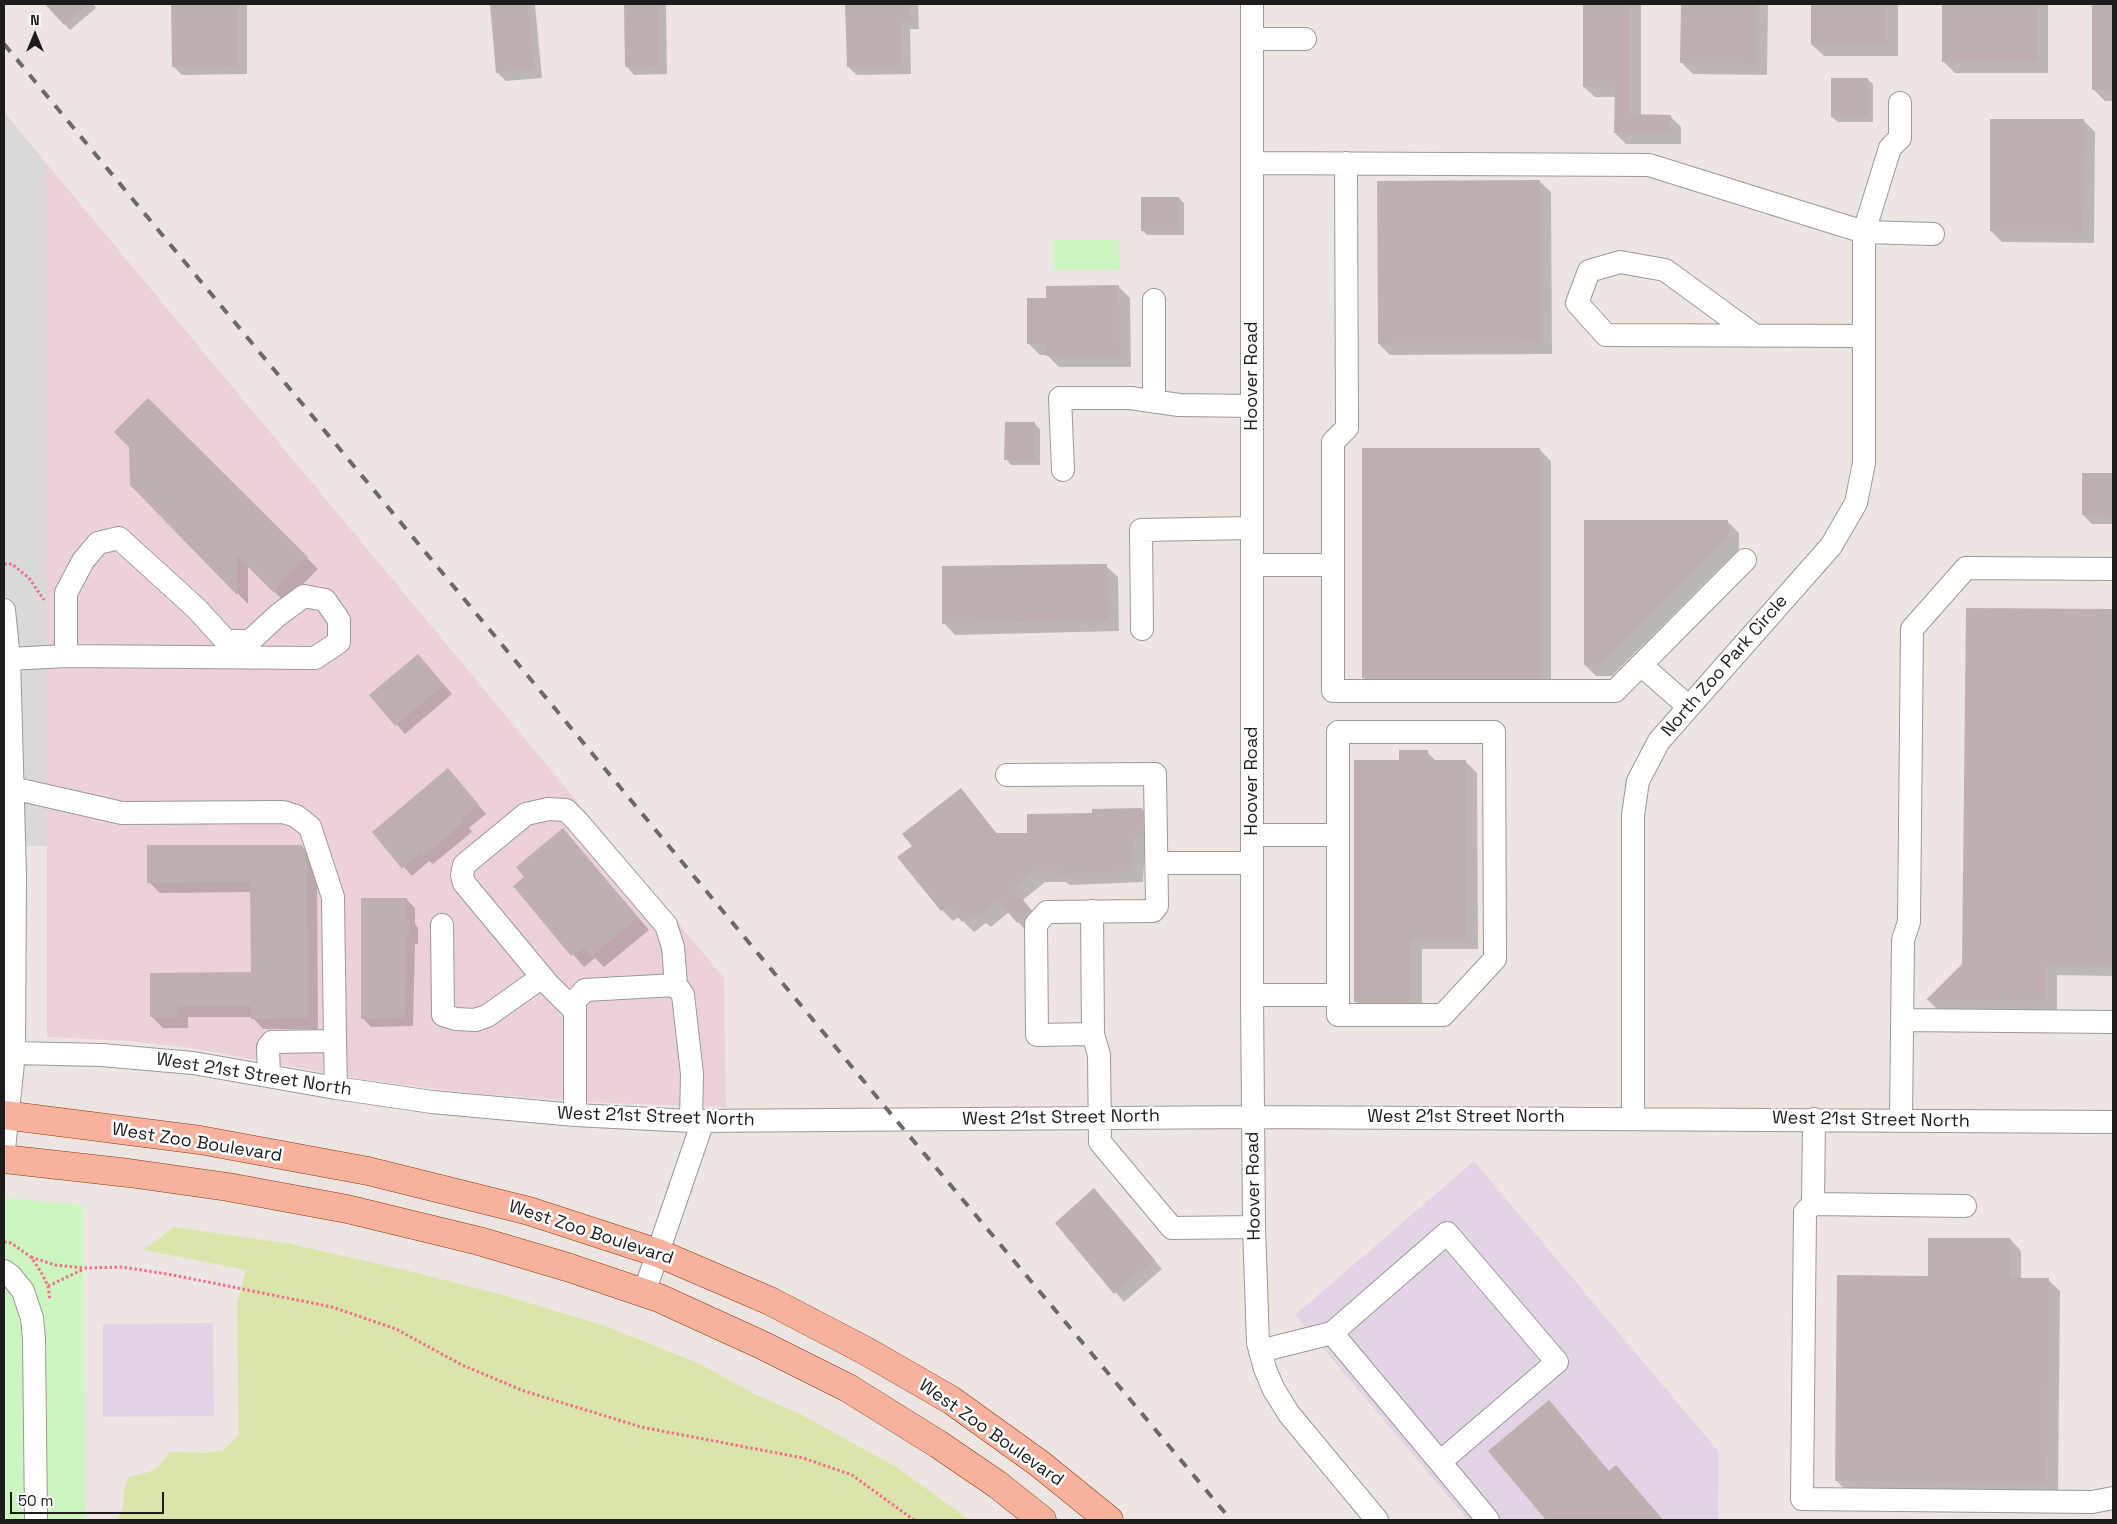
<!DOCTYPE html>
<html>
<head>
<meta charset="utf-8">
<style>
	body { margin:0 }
	#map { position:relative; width:2117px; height:1524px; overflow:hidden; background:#ede5e2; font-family:"Space Grotesk",sans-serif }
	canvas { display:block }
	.frame { position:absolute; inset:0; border:5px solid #1c1c1c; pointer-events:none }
	.north { position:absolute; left:10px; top:10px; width:50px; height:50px; -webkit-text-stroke:4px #fff; paint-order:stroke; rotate:0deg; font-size:14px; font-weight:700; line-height:20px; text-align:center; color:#1c1c1c }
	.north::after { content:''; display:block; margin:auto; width:18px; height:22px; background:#1c1c1c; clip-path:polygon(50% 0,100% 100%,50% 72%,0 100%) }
	.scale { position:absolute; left:10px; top:1492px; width:154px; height:22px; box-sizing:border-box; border:2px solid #1c1c1c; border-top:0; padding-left:6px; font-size:15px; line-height:18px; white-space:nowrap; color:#1c1c1c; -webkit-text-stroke:4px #fff; paint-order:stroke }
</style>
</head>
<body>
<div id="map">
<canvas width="2117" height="1524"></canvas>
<div class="frame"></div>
<div class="north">N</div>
<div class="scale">50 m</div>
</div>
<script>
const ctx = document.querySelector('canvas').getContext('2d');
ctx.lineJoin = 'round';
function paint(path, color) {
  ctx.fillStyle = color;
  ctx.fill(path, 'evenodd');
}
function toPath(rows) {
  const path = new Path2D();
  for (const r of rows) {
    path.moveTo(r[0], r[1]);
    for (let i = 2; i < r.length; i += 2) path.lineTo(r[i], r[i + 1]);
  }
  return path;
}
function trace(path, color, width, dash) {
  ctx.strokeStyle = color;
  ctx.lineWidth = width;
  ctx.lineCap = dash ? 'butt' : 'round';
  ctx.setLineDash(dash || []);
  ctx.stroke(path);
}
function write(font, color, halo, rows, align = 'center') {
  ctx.font = font + ' "Space Grotesk",sans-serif';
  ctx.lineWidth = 5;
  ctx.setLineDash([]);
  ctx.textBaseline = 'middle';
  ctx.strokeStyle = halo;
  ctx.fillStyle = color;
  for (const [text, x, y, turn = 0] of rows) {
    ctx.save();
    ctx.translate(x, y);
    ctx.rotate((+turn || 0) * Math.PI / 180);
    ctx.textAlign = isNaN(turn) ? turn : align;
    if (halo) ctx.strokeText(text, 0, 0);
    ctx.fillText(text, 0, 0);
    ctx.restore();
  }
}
paint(toPath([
	[4,112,47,164,47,846,4,846]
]), '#dad9d9');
paint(toPath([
	[47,164,724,978,726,1107,607,1103,470,1093,365,1080,191,1048,128,1041,47,1037]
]), '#edd1d9');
paint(toPath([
	[1474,1161,1719,1452,1718,1520,1468,1520,1295,1315],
	[213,1323,214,1416,103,1417,103,1324]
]), '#e3d4e5');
paint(toPath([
	[174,1227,291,1244,409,1271,506,1296,608,1327,700,1364,756,1395,802,1415,898,1468,969,1520,117,1520,123,1508,124,1491,129,1477,149,1472,158,1467,170,1452,205,1453,224,1450,239,1435,237,1304,246,1270,144,1250]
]), '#dae5aa');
paint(toPath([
	[1053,240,1119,240,1120,270,1053,270],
	[4,1198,83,1205,85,1520,4,1520]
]), '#cdf5c0');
paint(toPath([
	[47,4,93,4,96,8,70,30],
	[173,4,247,4,247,74,182,75,173,66],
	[491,4,535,5,542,78,506,81,498,73],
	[625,4,666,4,667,74,634,75,626,66],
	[846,4,918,4,919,29,910,29,911,74,857,75,848,67],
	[1584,4,1641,4,1641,115,1670,116,1681,127,1681,144,1626,144,1615,133,1616,97,1595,97,1584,87],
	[1682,4,1768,4,1767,75,1693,74,1682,63],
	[1812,4,1898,4,1898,56,1824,56,1812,45],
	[1943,4,2048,4,2048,73,1955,73,1943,61],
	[2093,4,2113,4,2113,101,2105,101,2093,89],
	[1867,79,1873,84,1873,122,1838,122,1832,117],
	[2084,121,2095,132,2094,243,2002,242,1991,231],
	[1539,181,1551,192,1552,354,1390,355,1379,344],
	[1179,198,1184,203,1184,235,1147,235,1142,230],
	[1119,287,1130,298,1131,367,1059,367,1047,355,1040,355,1029,344,1047,299],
	[148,399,318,569,285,602,248,566,248,604,131,485],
	[1035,424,1040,429,1040,465,1011,465,1006,459],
	[1539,449,1551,461,1551,689,1375,689,1363,677],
	[2083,474,2113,474,2113,524,2092,524,2083,515],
	[1727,521,1739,533,1739,549,1612,676,1596,676,1585,665],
	[1106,566,1118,577,1119,631,955,635,944,623],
	[1967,609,2113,611,2113,976,2057,975,2057,1012,1939,1011,1928,1000,1963,965],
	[426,664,452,694,405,734,371,695],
	[1427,752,1437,762,1466,762,1477,773,1478,949,1422,949,1422,1013,1366,1013,1355,1001,1401,762],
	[456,779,486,814,469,828,472,832,433,864,429,861,412,876,373,832],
	[961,790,998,835,1028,835,1093,815,1142,809,1153,821,1145,849,1143,882,1070,885,1066,882,1045,882,1023,900,1042,922,1029,934,1009,912,991,927,986,923,974,932,959,917,953,921,942,910,914,846],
	[563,829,649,930,604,967,595,958,584,967,515,886,526,877],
	[301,846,313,857,317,871,318,1029,263,1029,252,1017,188,1017,188,1028,163,1028,152,1017,252,973,251,892,160,893,149,882],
	[406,899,415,908,415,924,418,928,418,944,415,944,413,1026,371,1027,363,1018],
	[1094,1189,1162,1269,1124,1302,1056,1223],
	[2010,1239,2021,1251,2021,1279,2048,1280,2060,1291,2058,1494,1847,1492,1836,1480,1929,1277],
	[1490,1451,1610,1472,1616,1466,1663,1520,1548,1520]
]), '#0003');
paint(toPath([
	[45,4,89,4,64,25],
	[171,4,239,4,239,66,172,67],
	[490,4,528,4,534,69,496,73],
	[624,4,658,4,659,66,625,67],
	[845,4,911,4,911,21,902,21,903,65,847,67],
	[1583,4,1630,4,1630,114,1671,115,1671,134,1614,133,1615,87,1583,87],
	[1681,4,1756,4,1756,64,1680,63],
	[1811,4,1887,4,1887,45,1811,45],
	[1942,4,2037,4,2037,62,1942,62],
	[2092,4,2113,4,2113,90,2092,90],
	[1831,78,1868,78,1868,117,1831,117],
	[1990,119,2084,119,2083,232,1990,231],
	[1540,180,1541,343,1378,344,1377,181],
	[1141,197,1179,197,1179,231,1141,231],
	[1119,285,1120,356,1046,356,1046,344,1027,344,1027,298,1046,298,1046,286],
	[148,398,308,557,273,592,237,556,237,595,130,485,129,447,114,432],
	[1005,422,1035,422,1035,460,1004,460],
	[1362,448,1540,448,1540,678,1362,678],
	[2082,473,2113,473,2113,516,2082,515],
	[1584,520,1728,520,1728,537,1601,665,1584,665],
	[1097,564,1107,564,1108,620,942,624,942,566],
	[1966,608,2113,609,2113,965,2046,964,2046,1001,1926,1000,1962,964],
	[418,654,444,685,395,726,369,695],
	[1399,750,1428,750,1428,760,1466,760,1467,938,1411,938,1411,1002,1354,1002,1354,760,1399,760],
	[448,768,479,805,462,819,464,822,423,857,420,853,402,869,372,832],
	[961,788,996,833,1027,833,1027,814,1092,813,1092,809,1142,808,1143,838,1134,838,1131,871,1057,874,1057,871,1033,871,1013,888,1031,910,1017,923,998,900,978,917,974,912,962,922,948,905,941,911,897,857,912,846,902,834],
	[563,828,638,918,591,957,583,947,571,956,513,886,524,877,516,867],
	[147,845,302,845,307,859,308,1018,251,1019,251,1006,178,1007,178,1017,150,1017,150,973,251,972,250,882,147,883],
	[361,898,407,898,407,918,410,918,410,936,407,936,405,1018,361,1019],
	[1094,1188,1155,1260,1114,1294,1055,1223],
	[1928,1238,2010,1238,2010,1278,2049,1278,2047,1483,1835,1481,1837,1275,1928,1276],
	[1549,1400,1609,1471,1616,1465,1663,1520,1546,1520,1488,1451]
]), '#bdb0af');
const minor = toPath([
	[1252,4,1252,995,1254,1227,1258,1343,1265,1369,1274,1390,1289,1414,1377,1520],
	[1252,39,1305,39],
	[1252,163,1649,165,1864,232,1933,234],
	[1346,163,1347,428,1333,442,1333,691,1615,691,1745,560],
	[1154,300,1154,401],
	[1754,335,1665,270,1620,262,1589,271,1577,303,1606,335,1864,336],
	[1063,470,1060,398,1130,398,1179,405,1252,406],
	[1252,565,1333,565],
	[4,610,9,659,15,875,14,1053,4,1149],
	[1142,629,1141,530,1252,528],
	[9,659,66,656,315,658,339,642,339,620,325,600,304,596,278,615,250,641,226,641,197,609,119,538,98,543,83,561,66,593,66,656],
	[1641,665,1689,707],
	[1338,732,1494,732,1495,959,1443,1015,1338,1015,1338,732],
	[1007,775,1155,774,1157,906,1153,911,1047,912,1036,924,1037,1035,1093,1034],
	[12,788,122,813,283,812,296,816,310,827,333,897,335,1041],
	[1252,835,1338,835],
	[1157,863,1252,863],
	[1092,911,1093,1034,1099,1055,1100,1142,1172,1228,1254,1227],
	[442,925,443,1015,456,1019,475,1020,487,1016,542,977],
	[1252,995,1338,995],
	[575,1011,548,984,464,883,462,875,464,865,526,814,548,809,566,810,577,821,666,925,673,947,676,985],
	[1902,1020,2113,1022],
	[14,1053,102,1055,193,1063,336,1088,432,1102,575,1115,691,1121,1253,1117,2113,1122],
	[269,1076,268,1047,272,1042,335,1041,336,1088],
	[575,1115,575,1001,585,990,676,985,683,995,692,1074,691,1121],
	[1633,1118,1633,815,1638,781,1659,741,1831,546,1856,503,1864,463,1864,232,1890,148,1900,138,1900,103],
	[1814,1119,1813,1204,1805,1212,1802,1499,2092,1502,2113,1498],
	[1901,1120,1903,940,1909,922,1912,629,1966,568,2113,569],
	[1813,1204,1965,1206],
	[4,1271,11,1276,23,1291,32,1318,34,1339,36,1520],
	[644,1293,703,1121],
	[1260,1351,1332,1333,1447,1233,1557,1362,1440,1462,1332,1333],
	[1440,1462,1488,1520]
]);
const major = toPath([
	[4,1115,200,1140,368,1171,529,1211,658,1253,770,1301,866,1351,951,1400,1040,1464,1109,1520],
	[4,1159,129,1173,228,1187,347,1209,479,1241,567,1267,659,1298,762,1345,848,1388,938,1444,998,1485,1042,1520]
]);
trace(minor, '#999', 24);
trace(major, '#8b3408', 29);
trace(toPath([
	[4,564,12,564,29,578,44,600],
	[4,1242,11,1243,31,1257,41,1272,48,1286,50,1300],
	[31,1257,55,1265,85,1268,122,1267,173,1275,332,1307,396,1329,462,1365,524,1391,641,1427,803,1458,852,1475,914,1520],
	[48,1286,84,1269]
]), '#f16e8c', 3, [2.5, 2.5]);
trace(minor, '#fff', 22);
trace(major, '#f6b29d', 28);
trace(toPath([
	[4,44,896,1120,1231,1520]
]), '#6a6a6a', 4, [10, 10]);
write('18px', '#1c1c1c', '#fff', [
	["Hoover Road",1252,376,-90],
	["North Zoo Park Circle",1725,666,-49],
	["Hoover Road",1252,781,-90],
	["West 21st Street North",254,1075,9],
	["West 21st Street North",656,1117,2],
	["West 21st Street North",1466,1117],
	["West 21st Street North",1061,1118,-1],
	["West 21st Street North",1871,1120,1],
	["West Zoo Boulevard",197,1143,9],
	["Hoover Road",1254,1186,-91],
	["West Zoo Boulevard",591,1233,18],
	["West Zoo Boulevard",991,1433,35]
]);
</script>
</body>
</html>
